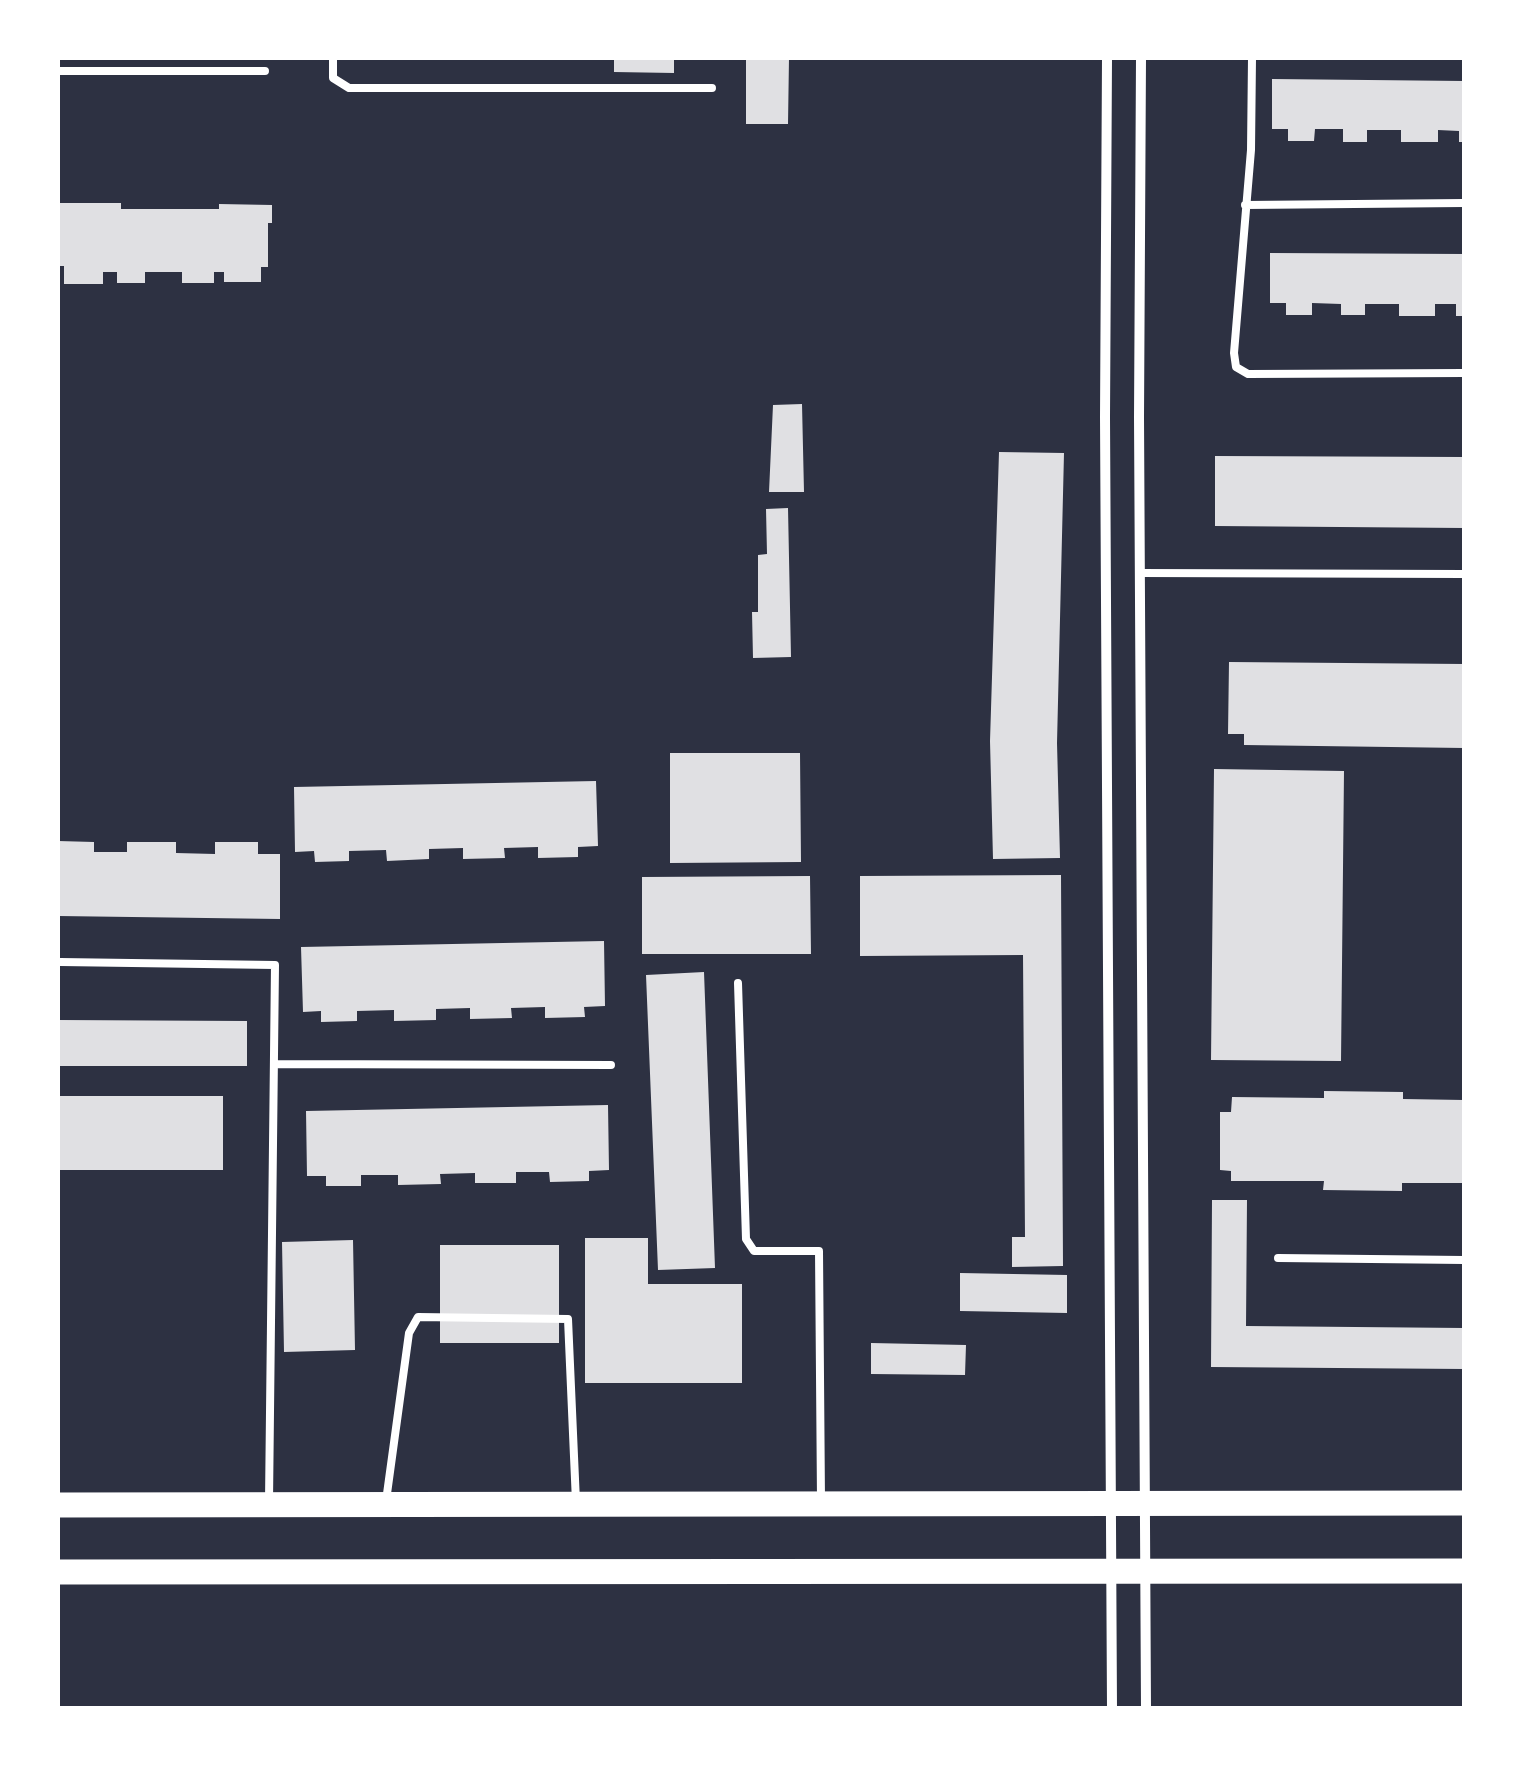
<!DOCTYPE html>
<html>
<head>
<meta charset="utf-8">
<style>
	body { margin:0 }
	#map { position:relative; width:1522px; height:1766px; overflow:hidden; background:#2d3142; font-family:"IBM Plex Sans",sans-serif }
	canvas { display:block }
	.frame { position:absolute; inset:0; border:60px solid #fff; pointer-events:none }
</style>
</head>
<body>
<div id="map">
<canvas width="1522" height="1766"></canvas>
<div class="frame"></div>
</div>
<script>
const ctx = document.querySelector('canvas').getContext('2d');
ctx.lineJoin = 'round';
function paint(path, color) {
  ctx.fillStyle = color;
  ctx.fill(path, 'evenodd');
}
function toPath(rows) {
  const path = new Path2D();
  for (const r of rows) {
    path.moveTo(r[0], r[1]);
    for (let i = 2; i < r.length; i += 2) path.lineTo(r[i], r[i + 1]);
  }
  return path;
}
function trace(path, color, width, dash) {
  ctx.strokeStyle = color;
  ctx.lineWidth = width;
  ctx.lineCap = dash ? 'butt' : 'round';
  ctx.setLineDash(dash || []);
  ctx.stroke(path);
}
paint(toPath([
	[614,58,674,58,674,73,614,72],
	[746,58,789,58,788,124,746,124],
	[1272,79,1464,81,1464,142,1459,142,1459,131,1438,130,1438,142,1401,142,1401,130,1367,130,1367,142,1343,142,1343,129,1315,129,1314,141,1288,141,1288,129,1272,129],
	[58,203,121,203,121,209,219,209,219,204,272,205,272,223,268,223,268,267,261,267,261,282,224,282,224,272,214,272,214,283,182,283,182,272,145,272,145,283,117,283,117,272,103,272,103,284,64,284,64,266,58,266],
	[1270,253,1464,254,1464,316,1456,316,1456,304,1435,304,1435,316,1399,316,1399,304,1365,304,1365,315,1341,315,1341,304,1312,303,1312,315,1286,315,1286,303,1270,303],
	[802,404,804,492,769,492,773,405],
	[999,452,1064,453,1057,743,1060,858,993,859,990,741],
	[1215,456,1464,457,1464,528,1215,526],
	[788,508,791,657,753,658,752,612,758,612,758,555,767,554,766,509],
	[1229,662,1464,664,1464,748,1244,745,1244,734,1228,734],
	[670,753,800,753,801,862,670,863],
	[1214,769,1344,771,1341,1061,1211,1060],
	[596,781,598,846,578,847,578,857,538,858,538,847,504,848,505,858,463,859,463,848,429,849,429,859,387,861,386,850,349,851,349,861,315,862,314,851,295,852,294,787],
	[58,841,94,842,94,852,127,852,127,842,176,842,176,853,215,854,215,842,258,842,258,854,280,854,280,919,58,916],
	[1061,875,1063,1266,1012,1267,1012,1237,1025,1237,1023,955,860,956,860,876],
	[810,876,811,954,642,954,642,877],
	[604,941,605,1006,584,1007,585,1017,545,1018,545,1007,511,1008,512,1018,470,1019,470,1008,436,1009,436,1020,394,1021,394,1010,357,1011,357,1021,321,1022,321,1011,303,1012,301,947],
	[704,972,715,1268,658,1270,646,975],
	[58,1020,247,1021,247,1066,58,1066],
	[1324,1091,1403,1092,1403,1099,1464,1100,1464,1183,1402,1183,1402,1191,1323,1190,1324,1181,1231,1181,1231,1171,1220,1170,1220,1112,1231,1112,1232,1097,1324,1098],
	[58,1096,223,1096,223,1170,58,1170],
	[608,1105,609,1170,589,1171,589,1181,550,1182,549,1172,516,1172,516,1183,475,1183,475,1173,440,1174,441,1184,398,1185,398,1175,361,1175,361,1186,326,1186,326,1176,307,1176,306,1111],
	[1212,1200,1247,1200,1246,1326,1464,1328,1464,1369,1211,1367],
	[585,1238,648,1238,648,1284,742,1284,742,1383,585,1383],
	[353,1240,355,1350,284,1352,282,1242],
	[440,1245,559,1245,559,1343,440,1343],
	[960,1273,1067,1275,1067,1313,960,1311],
	[871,1343,966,1345,965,1375,871,1374]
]), '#e0e0e3');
trace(toPath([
	[333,58,333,78,349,88,712,88],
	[1252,58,1251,150,1234,353,1236,367,1248,374,1464,373],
	[58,71,265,71],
	[1245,205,1464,203],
	[1140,573,1464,574],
	[60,962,275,965,269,1501],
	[738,983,746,1239,754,1251,819,1251,821,1501],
	[274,1064,611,1065],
	[1278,1258,1464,1260],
	[386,1501,409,1333,418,1317,568,1319,576,1502]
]), '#fff', 8);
trace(toPath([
	[1107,58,1105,417,1112,1708],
	[1141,58,1139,417,1146,1708]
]), '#fff', 10);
trace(toPath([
	[58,1505,1464,1503],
	[58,1572,1464,1571]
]), '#fff', 25);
</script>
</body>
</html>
